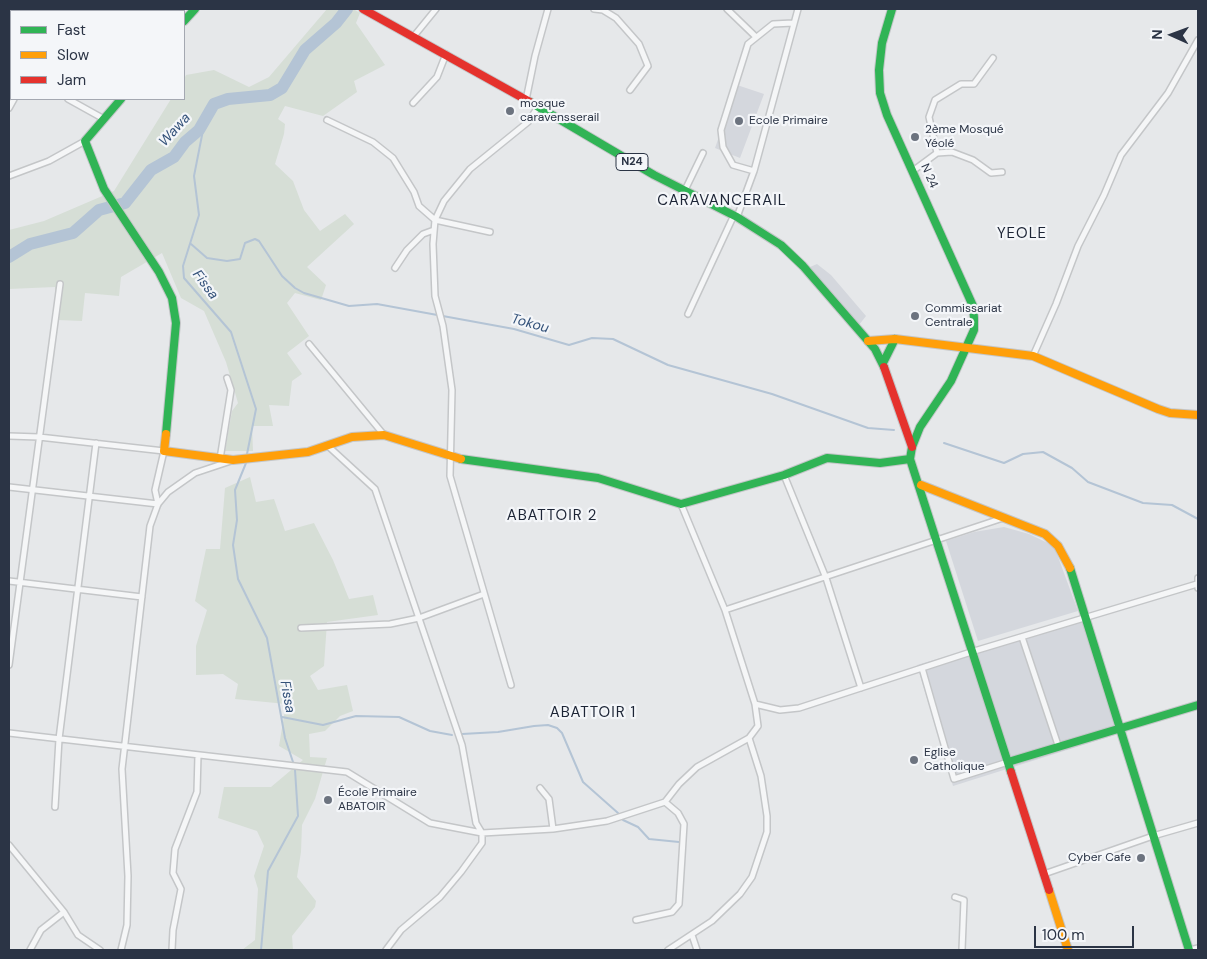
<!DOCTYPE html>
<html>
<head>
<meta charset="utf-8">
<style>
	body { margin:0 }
	#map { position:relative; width:1207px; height:959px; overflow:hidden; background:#e6e8ea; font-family:"DM Sans",sans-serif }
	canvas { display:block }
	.frame { position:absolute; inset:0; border:10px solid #2b3445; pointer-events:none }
	.legend { position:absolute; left:10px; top:10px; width:175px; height:90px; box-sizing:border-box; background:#f4f6f9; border:1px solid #a4a8b1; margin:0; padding:6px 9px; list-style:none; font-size:15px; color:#2b3445 }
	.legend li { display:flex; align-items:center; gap:10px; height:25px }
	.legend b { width:25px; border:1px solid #a4a8b1 }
	.north { position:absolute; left:1147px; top:10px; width:50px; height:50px; -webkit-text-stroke:4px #f4f6f9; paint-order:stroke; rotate:272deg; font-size:14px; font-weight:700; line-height:20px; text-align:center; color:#2b3445 }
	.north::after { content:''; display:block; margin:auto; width:18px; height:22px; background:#2b3445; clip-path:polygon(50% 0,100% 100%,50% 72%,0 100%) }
	.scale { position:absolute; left:1034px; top:926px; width:100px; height:22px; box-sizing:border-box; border:2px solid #2b3445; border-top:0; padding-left:6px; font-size:15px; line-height:18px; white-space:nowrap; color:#2b3445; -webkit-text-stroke:4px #f4f6f9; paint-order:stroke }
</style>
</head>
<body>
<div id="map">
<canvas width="1207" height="959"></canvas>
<div class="frame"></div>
<ul class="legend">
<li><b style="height:6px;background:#30b455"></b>Fast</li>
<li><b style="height:6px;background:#ff9f0a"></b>Slow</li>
<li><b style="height:6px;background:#e5322d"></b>Jam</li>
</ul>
<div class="north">N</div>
<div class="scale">100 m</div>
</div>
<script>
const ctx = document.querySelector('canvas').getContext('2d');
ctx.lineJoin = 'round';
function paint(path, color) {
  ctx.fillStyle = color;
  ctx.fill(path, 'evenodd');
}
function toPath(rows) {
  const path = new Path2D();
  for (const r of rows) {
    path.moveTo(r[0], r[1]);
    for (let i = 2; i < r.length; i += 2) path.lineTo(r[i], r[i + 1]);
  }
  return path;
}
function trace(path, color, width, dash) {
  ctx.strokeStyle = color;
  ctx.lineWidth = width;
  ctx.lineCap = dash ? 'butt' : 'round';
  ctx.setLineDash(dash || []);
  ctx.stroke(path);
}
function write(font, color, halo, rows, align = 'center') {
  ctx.font = font + ' "DM Sans",sans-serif';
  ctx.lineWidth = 4.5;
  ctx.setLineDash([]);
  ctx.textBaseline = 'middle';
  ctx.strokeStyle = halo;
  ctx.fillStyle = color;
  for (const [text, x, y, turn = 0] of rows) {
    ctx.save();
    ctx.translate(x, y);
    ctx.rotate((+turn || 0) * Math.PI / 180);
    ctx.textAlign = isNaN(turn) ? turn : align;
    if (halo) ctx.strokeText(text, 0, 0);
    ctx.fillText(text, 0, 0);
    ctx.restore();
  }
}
paint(toPath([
	[737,85,764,94,740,158,715,148],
	[817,264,831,275,866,316,859,325,810,267],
	[1004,527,1029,534,1054,546,1078,611,978,641,946,541,974,532],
	[1082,616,1121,733,953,786,917,665]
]), '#d4d7dd');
paint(toPath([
	[327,9,353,9,360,13,356,23,385,65,354,81,357,92,323,116,285,106,278,119,285,124,284,134,275,164,293,181,304,210,320,231,345,214,354,224,307,267,326,285,321,300,295,293,287,303,309,336,287,353,302,374,292,381,289,406,269,405,273,426,252,426,253,451,225,451,232,411,238,403,226,362,204,311,181,298,162,253,121,277,119,296,85,293,82,321,58,320,55,287,9,289,9,230,44,221,114,191,171,99,184,99,184,79,186,75,214,70,249,87,269,77],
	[250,477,256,502,274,499,285,531,314,523,333,560,349,599,373,595,378,615,327,622,324,666,310,676,318,690,347,685,353,711,340,716,325,731,309,734,310,757,327,758,315,799,302,825,301,852,297,877,316,901,315,907,292,936,293,950,242,950,255,940,258,889,254,876,264,846,257,831,218,818,224,787,271,787,303,760,279,746,286,704,235,699,238,684,223,674,196,675,196,646,207,610,195,601,206,549,220,549,225,488]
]), '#d6ded6');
trace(toPath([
	[205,120,194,176,199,215,183,266,184,278,231,332,256,409,247,454],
	[191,244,207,258,227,261,240,259,245,243,255,239,259,241,282,276,295,288,304,293,349,306,377,304,514,329,569,345,592,338,613,339,668,365,772,394,868,428,894,430],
	[944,443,1004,463,1023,454,1043,452,1072,468,1088,482,1143,503,1172,505,1198,519],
	[246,463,235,490,237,520,233,545,238,579,267,638,285,738,293,762],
	[282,717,323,725,356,716,399,717,430,731,452,735],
	[462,734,498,732,534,726,548,725,557,728,562,733,583,782,618,813],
	[623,820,638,827,649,839,679,842],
	[261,950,268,871,298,816,295,770]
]), '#b4c4d5', 2);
trace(toPath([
	[9,257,30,244,73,233,99,210,125,203,151,170,174,157,185,142,199,130,214,104,228,99,270,95,282,88,305,50,336,23,347,9]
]), '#b4c4d5', 12);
const street = toPath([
	[133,9,137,11],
	[594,9,603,10,616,18,639,44,648,66,630,90],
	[727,9,755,36],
	[64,11,65,9],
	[414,36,436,9],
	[9,64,11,65],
	[68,99,104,119],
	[526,100,535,56,548,9],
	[413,103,437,77,446,54],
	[9,108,14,99],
	[327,120,373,142,393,158,414,192,419,206,435,220,490,232],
	[937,153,952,152,973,160,991,173,1002,172],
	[914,170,937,153,929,117,935,100,961,84,974,84,993,58],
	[754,171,733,165,723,147,721,130,748,44,773,24,793,23],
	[9,176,49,161,85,141],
	[685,190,703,153],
	[737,217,754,171,798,9],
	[395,268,407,250,423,234,434,230],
	[688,314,734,215],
	[309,344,384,435],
	[1033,356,1056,304,1078,246,1104,195,1121,155,1168,93,1198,40],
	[9,436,39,437,164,451,155,490,158,504,9,487],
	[328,446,375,489,462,745,476,823,482,833,482,843,461,872,440,897,401,930,386,950],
	[220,459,231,390,227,378],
	[784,475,826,578,861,688],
	[1198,578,1198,588],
	[9,581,142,597],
	[725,610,1003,518],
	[301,628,390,624,419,618,484,594],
	[1022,637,1058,745],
	[9,665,60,284],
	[922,668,954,779,1008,762],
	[511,685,450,476,452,390,443,326,435,296,433,244,435,220,444,201,470,169,528,122,538,107],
	[755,704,780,710,799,708,971,652,1197,584],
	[9,733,347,772,430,823,482,833,553,829,607,821,665,802,679,784,697,767,749,738,758,726,755,704,725,610,681,504],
	[540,788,549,799,553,829],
	[55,807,59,739,96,443],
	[9,845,64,912,78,935,100,950],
	[1044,874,1153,836,1198,823],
	[955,897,964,900,962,950],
	[636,920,672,912,679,904,684,824,678,813,665,802],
	[692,935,697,950],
	[30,950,41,930,64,912],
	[121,950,127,925,128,876,122,769,150,526,158,504,168,492,195,473,231,461],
	[172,950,173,930,181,889,173,873,175,849,197,792,198,755],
	[668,950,712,921,740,894,752,877,767,832,767,816,761,776,749,738],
	[1190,950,1198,948]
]);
const fast = toPath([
	[892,9,882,43,879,70,880,93,887,115,973,306,974,318,974,330,951,381,920,427,912,447],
	[184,21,195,9],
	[121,99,85,141,104,189,159,272,172,298,176,323,166,434],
	[530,102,654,175,737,217,781,245,803,266,875,349,884,367],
	[883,363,895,339],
	[912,447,910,459,1011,772],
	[461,459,598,478,681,504,784,475,827,458,880,463,910,459],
	[1070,568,1189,950],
	[1008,762,1198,705]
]);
const slow = toPath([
	[868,341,895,339,1033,356,1158,409,1170,413,1198,415],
	[166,434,164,451,233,460,308,452,352,437,384,435,461,459],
	[921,485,1045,534,1058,546,1070,568],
	[1049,890,1068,950]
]);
const jam = toPath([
	[363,9,530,102],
	[884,367,912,447],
	[1011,772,1049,890]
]);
trace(street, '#c4c6c8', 8);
trace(fast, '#c4c6c8', 10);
trace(slow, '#c4c6c8', 10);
trace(jam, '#c4c6c8', 10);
trace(street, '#f5f6f7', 5);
trace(fast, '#30b455', 8);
trace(slow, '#ff9f0a', 8);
trace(jam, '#e5322d', 8);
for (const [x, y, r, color] of [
	[510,111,5,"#6c737f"],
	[739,121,5,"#6c737f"],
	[915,137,5,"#6c737f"],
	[915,316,5,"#6c737f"],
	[914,760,5,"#6c737f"],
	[328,800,5,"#6c737f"],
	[1141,858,5,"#6c737f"]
]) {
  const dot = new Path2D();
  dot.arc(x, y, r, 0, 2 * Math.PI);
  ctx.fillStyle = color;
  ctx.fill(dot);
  trace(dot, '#f4f6f9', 2);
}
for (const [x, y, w] of [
	[632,162,32]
]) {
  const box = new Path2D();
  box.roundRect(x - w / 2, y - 8.5, w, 17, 4);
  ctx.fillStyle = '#f4f6f9';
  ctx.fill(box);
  trace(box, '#2b3445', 1);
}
write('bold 11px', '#2b3445', null, [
	["N24",632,162]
]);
write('12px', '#2b3445', '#f4f6f9', [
	["mosque",520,104],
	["caravensserail",520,118],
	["Ecole Primaire",749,121],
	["2ème Mosqué",925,130],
	["Yéolé",925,144],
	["Commissariat",925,309],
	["Centrale",925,323],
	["Eglise",924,753],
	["Catholique",924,767],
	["École Primaire",338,793],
	["ABATOIR",338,807],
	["Cyber Cafe",1131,858,"right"]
], 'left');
write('12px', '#2b3445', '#f4f6f9', [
	["N 24",929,176,66]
]);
write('italic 14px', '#34527a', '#f4f6f9', [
	["Wawa",175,130,-48],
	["Fissa",205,285,53],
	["Tokou",530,324,15],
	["Fissa",287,697,80]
]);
ctx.letterSpacing = '1px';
write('15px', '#1d2536', '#f4f6f9', [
	["CARAVANCERAIL",722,201],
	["YEOLE",1022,234],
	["ABATTOIR 2",552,516],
	["ABATTOIR 1",593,713]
]);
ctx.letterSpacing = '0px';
</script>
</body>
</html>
